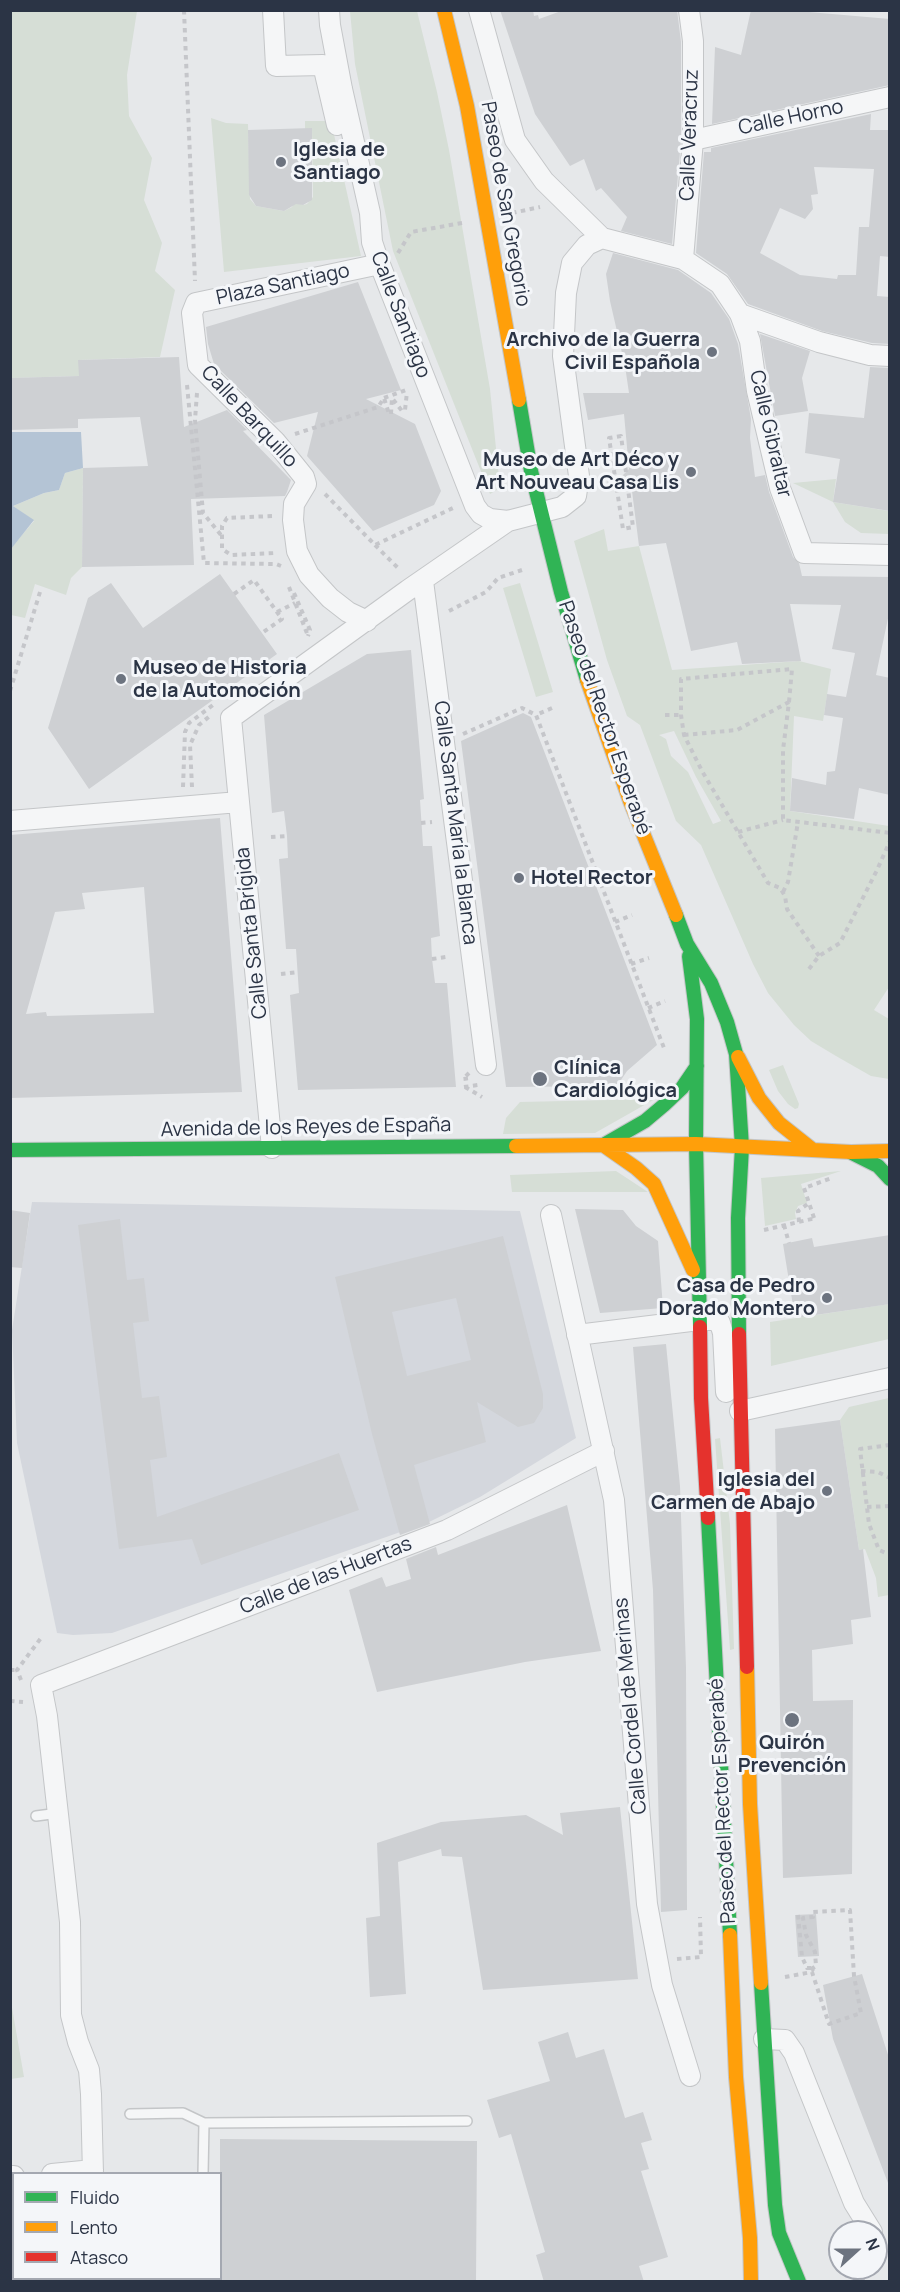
<!DOCTYPE html>
<html>
<head>
<meta charset="utf-8">
<style>
	body { margin:0 }
	#map { position:relative; width:900px; height:2292px; overflow:hidden; background:#e6e8ea; font-family:Manrope,sans-serif }
	canvas { display:block }
	.frame { position:absolute; inset:0; border:12px solid #2b3445; pointer-events:none }
	.legend { position:absolute; left:12px; top:2172px; width:210px; height:108px; box-sizing:border-box; background:#f4f6f9; border:2px solid #a4a8b1; margin:0; padding:8px 10px; list-style:none; font-size:18px; color:#2b3445 }
	.legend li { display:flex; align-items:center; gap:12px; height:30px }
	.legend b { width:30px; border:2px solid #a4a8b1 }
	.north { position:absolute; left:828px; top:2220px; width:60px; height:60px; box-sizing:border-box; background:#f4f6f9; border:2px solid #a4a8b1; border-radius:50%; rotate:69deg; font-size:16px; font-weight:700; line-height:24px; text-align:center; color:#2b3445 }
	.north::after { content:''; display:block; margin:auto; width:21px; height:27px; background:#6c737f; clip-path:polygon(50% 0,100% 100%,50% 72%,0 100%) }
</style>
</head>
<body>
<div id="map">
<canvas width="900" height="2292"></canvas>
<div class="frame"></div>
<ul class="legend">
<li><b style="height:8px;background:#30b455"></b>Fluido</li>
<li><b style="height:8px;background:#ff9f0a"></b>Lento</li>
<li><b style="height:8px;background:#e5322d"></b>Atasco</li>
</ul>
<div class="north">N</div>
</div>
<script>
const ctx = document.querySelector('canvas').getContext('2d');
ctx.lineJoin = 'round';
function paint(path, color) {
  ctx.fillStyle = color;
  ctx.fill(path, 'evenodd');
}
function toPath(rows) {
  const path = new Path2D();
  for (const r of rows) {
    path.moveTo(r[0], r[1]);
    for (let i = 2; i < r.length; i += 2) path.lineTo(r[i], r[i + 1]);
  }
  return path;
}
function trace(path, color, width, dash) {
  ctx.strokeStyle = color;
  ctx.lineWidth = width;
  ctx.lineCap = dash ? 'butt' : 'round';
  ctx.setLineDash(dash || []);
  ctx.stroke(path);
}
function write(font, color, halo, rows, align = 'center') {
  ctx.font = font + ' Manrope,sans-serif';
  ctx.lineWidth = 6;
  ctx.setLineDash([]);
  ctx.textBaseline = 'middle';
  ctx.strokeStyle = halo;
  ctx.fillStyle = color;
  for (const [text, x, y, turn = 0] of rows) {
    ctx.save();
    ctx.translate(x, y);
    ctx.rotate((+turn || 0) * Math.PI / 180);
    ctx.textAlign = isNaN(turn) ? turn : align;
    if (halo) ctx.strokeText(text, 0, 0);
    ctx.fillText(text, 0, 0);
    ctx.restore();
  }
}
paint(toPath([
	[32,1202,520,1211,576,1438,480,1497,429,1522,112,1633,73,1635,57,1633,17,1443,12,1330]
]), '#d4d7dd');
paint(toPath([
	[10,11,137,11,127,75,129,116,152,158,144,200,162,243,155,271,175,290,160,357,79,360,79,376,11,378],
	[350,11,417,11,437,92,449,150,490,389,500,488,490,494,393,251,355,64],
	[211,118,226,123,248,124,250,199,256,206,284,211,292,207,294,202,303,205,307,204,313,197,312,129,305,129,305,121,331,121,361,256,224,272],
	[83,468,82,567,71,578,66,595,35,584,25,618,11,615,10,549,34,521,13,506,44,493,59,490,65,473],
	[836,479,833,502,889,511,889,534,861,533,845,522,833,502,793,483],
	[604,529,608,551,639,546,672,670,799,661,831,669,823,721,794,716,790,811,889,826,889,987,874,1010,889,1019,889,1079,871,1076,836,1056,811,1041,794,1025,768,993,753,964,701,845,676,821,640,725,627,716,607,660,574,541],
	[674,731,696,777,721,821,713,824,688,772,671,756,666,739,659,735],
	[520,583,553,692,536,697,503,588],
	[783,1065,799,1104,798,1108,795,1109,788,1104,778,1091,769,1070],
	[655,1099,595,1133,503,1134,506,1118,520,1102],
	[616,1171,648,1192,512,1192,510,1175],
	[841,1171,801,1184,807,1203,798,1206,795,1213,796,1219,765,1226,761,1178],
	[889,1304,889,1339,771,1366,770,1322],
	[889,1398,889,1595,878,1597,876,1578,865,1549,859,1550,840,1420,849,1407],
	[720,1438,730,1524,734,1649,730,1650,715,1439],
	[10,1996,24,2077,11,2079,10,2079]
]), '#d6ded6');
paint(toPath([
	[11,432,81,432,83,468,65,473,59,490,44,493,13,506,34,520,11,549]
]), '#b4c4d5');
paint(toPath([
	[500,10,533,10,534,16,538,15,539,19,564,10,677,10,681,42,681,140,672,244,621,231,627,217,601,188,596,191,584,159,570,166,535,114],
	[751,10,786,10,890,19,890,85,712,124,715,47,741,55],
	[871,114,870,130,890,130,890,257,880,256,877,296,890,297,890,344,872,343,822,331,748,304,727,274,696,253,704,152,711,152,711,148],
	[814,167,874,169,869,227,859,227,856,275,838,275,837,279,800,275,760,253,780,208,805,219,813,209,811,195,818,194],
	[312,128,312,200,303,205,296,204,284,211,256,206,249,195,248,130],
	[613,253,678,270,711,293,729,319,738,344,751,419,750,438,755,477,765,475,769,492,793,557,799,563,802,576,890,577,890,609,876,675,890,678,890,795,859,788,854,819,790,811,792,778,826,785,827,772,835,771,843,718,824,715,827,694,846,697,855,653,832,649,841,605,790,604,801,661,742,664,737,642,691,651,666,543,639,546,632,491,624,487,622,476,629,469,624,414,588,420,583,393,629,393,625,366,610,301,606,274],
	[358,282,401,390,366,399,415,424,441,491,434,505,373,531,307,456,318,412,274,423,214,364,208,344,206,327],
	[760,334,810,351,802,378,808,411,775,416],
	[179,357,184,427,227,410,247,430,243,431,291,480,287,492,285,496,191,499,194,565,82,567,83,468,148,466,140,417,78,419,78,428,10,430,10,378,79,376,78,360],
	[870,367,890,368,890,511,833,502,840,459,805,453,809,413,864,418],
	[220,574,277,654,89,789,48,728,88,598,111,583,143,628],
	[411,650,424,799,420,800,423,846,432,846,440,936,431,938,432,959,435,983,447,983,456,1087,298,1090,290,995,299,993,296,949,286,949,279,859,288,858,287,836,284,811,272,813,264,715,367,654],
	[523,713,531,717,657,1045,627,1071,617,1086,506,1087,461,741],
	[220,818,242,1092,10,1098,10,835],
	[144,887,154,1013,47,1016,46,1012,26,1014,55,912,85,909,82,893],
	[575,1209,623,1210,636,1226,658,1241,663,1308,600,1313],
	[10,1210,30,1213,22,1268,10,1267],
	[120,1219,127,1280,144,1278,149,1321,133,1323,142,1398,159,1396,167,1457,150,1460,157,1517,339,1453,359,1510,201,1565,192,1539,119,1549,78,1225],
	[890,1235,890,1304,795,1318,783,1244,812,1238,814,1247],
	[503,1236,543,1394,543,1408,534,1423,518,1427,477,1402,486,1442,414,1465,430,1524,400,1535,372,1434,335,1277],
	[456,1298,471,1360,407,1376,392,1312],
	[666,1344,680,1486,686,1668,687,1910,661,1912,653,1590,633,1347],
	[840,1420,859,1550,863,1549,871,1617,851,1620,853,1644,812,1650,813,1701,853,1700,852,1874,783,1878,775,1429],
	[567,1505,601,1651,525,1662,377,1692,349,1590,382,1577,386,1587,411,1579,406,1559,436,1547,438,1555],
	[620,1807,638,1979,483,1990,462,1857,442,1856,441,1849,398,1862,406,1994,370,1997,366,1918,380,1916,377,1843,441,1822,526,1815,563,1835,560,1813],
	[816,1914,819,1956,798,1957,795,1915],
	[862,1974,890,2061,890,2183,888,2183,833,2039,823,1985],
	[568,2032,576,2058,604,2049,625,2118,643,2112,652,2140,641,2143,649,2169,641,2171,668,2257,639,2266,644,2282,544,2282,536,2255,545,2252,511,2134,499,2138,487,2100,550,2081,538,2042],
	[220,2139,477,2141,476,2282,220,2282]
]), '#ced0d3');
const lane = toPath([
	[36,1816,59,1813],
	[130,2114,183,2113,204,2123],
	[203,2174,204,2123,467,2121]
]);
const street = toPath([
	[273,10,276,66,323,65,337,125],
	[329,10,330,25,342,89,370,213,372,242,377,257,475,506,481,514,490,519,508,521],
	[479,10,515,140,544,181,602,238],
	[693,140,890,97],
	[602,238,683,259,720,284,740,314,819,342,870,355,890,356],
	[683,259,693,140,693,41,689,10],
	[740,314,750,341,757,391,780,488,804,553,890,555],
	[423,581,486,1065],
	[367,621,348,612,330,598,309,575,297,551,293,520,294,504,306,484,304,477,275,441,198,365,192,313,196,303,380,264],
	[10,821,239,802],
	[272,1148,231,718,408,590,508,521,562,507,576,496,579,476,563,356,566,293,572,263,587,245,602,238],
	[551,1215,614,1500,647,1904,662,1985,690,2076],
	[577,1335,699,1320,713,1320,720,1323,723,1333,726,1392],
	[740,1411,890,1378],
	[764,2039,785,2040,794,2053,854,2203,872,2232],
	[52,2174,93,2170],
	[93,2174,91,2094,89,2070,78,2042,71,2015,70,1922,47,1716,41,1685,447,1530,604,1451],
	[10,2176,14,2176],
	[91,2282,92,2278]
]);
const fast = toPath([
	[519,400,531,471,561,592,587,680],
	[676,915,687,944,711,983,727,1022,736,1054,742,1147,738,1218,739,1334],
	[689,956,697,1019,696,1144,700,1327],
	[605,1144,645,1121,664,1105,682,1088,697,1066],
	[10,1150,516,1146],
	[852,1153,878,1166,890,1179],
	[708,1518,730,1935],
	[761,1983,775,2205,779,2233,799,2282]
]);
const slow = toPath([
	[444,10,467,106,519,400],
	[587,680,630,801,676,915],
	[738,1057,759,1098,779,1123,813,1150],
	[696,1144,851,1152,890,1151],
	[603,1145,636,1168,654,1184,693,1270],
	[516,1146,696,1144],
	[747,1667,750,1804,761,1983],
	[730,1935,736,2077,750,2238,751,2282]
]);
const jam = toPath([
	[700,1327,701,1398,708,1518],
	[739,1334,747,1667]
]);
trace(lane, '#c4c6c8', 12);
trace(street, '#c4c6c8', 22);
trace(fast, '#c4c6c8', 16);
trace(slow, '#c4c6c8', 16);
trace(jam, '#c4c6c8', 16);
trace(toPath([
	[184,10,195,281],
	[512,213,540,207],
	[398,253,411,232,462,223],
	[187,385,204,563,276,564,281,566],
	[197,393,195,420,203,513,221,535],
	[384,398,406,390],
	[295,434,378,407,384,398,389,414,391,414,392,398,402,411,405,410,407,392],
	[626,472,621,436,609,438,623,529,633,527,628,489],
	[599,485,616,482],
	[325,494,375,545,453,508],
	[272,516,227,518,222,526,222,549,231,555,276,553],
	[375,545,400,570],
	[289,587,308,636],
	[294,593,310,630,308,636],
	[234,594,254,580,282,619,262,633],
	[449,611,486,592,498,578,522,570],
	[277,612,295,603],
	[10,691,40,592],
	[789,702,792,669,681,679,681,715,684,735,702,771,768,883,780,888,785,896,787,909,819,956],
	[552,708,536,715,664,1048],
	[665,715,681,715],
	[463,734,522,708,536,715],
	[684,735,737,730,789,702,783,750,783,820,890,833],
	[183,787,185,732,189,723,213,705],
	[192,787,190,745,199,725,211,715],
	[421,823,432,822],
	[738,832,783,820],
	[271,837,287,836],
	[783,892,788,882,798,822],
	[615,922,632,915],
	[432,959,446,957],
	[631,964,649,958],
	[809,969,819,956,840,943,877,870,890,841],
	[281,974,298,972],
	[648,1008,665,1001],
	[469,1073,463,1079,471,1078],
	[464,1087,478,1085],
	[465,1087,482,1097],
	[814,1218,804,1188,832,1178],
	[799,1222,798,1211,809,1203],
	[784,1225,789,1243],
	[764,1230,816,1218],
	[890,1445,860,1449,869,1524,879,1550,886,1553,890,1553],
	[861,1471,878,1472,890,1478],
	[867,1507,890,1506],
	[10,1670,17,1670],
	[21,1680,17,1670,41,1638],
	[10,1701,23,1702],
	[798,1915,802,1957,807,1968,813,1968],
	[677,1959,701,1957,700,1917],
	[785,1977,812,1972,829,2024,861,2013,854,1976,850,1910,813,1912,813,1917,803,1918,806,1935,815,1952,816,1966,813,1968,812,1972],
	[861,2282,870,2268]
]), '#c5c6ca', 4, [4.5, 4.5]);
trace(lane, '#f5f6f7', 9);
trace(street, '#f5f6f7', 20);
trace(fast, '#30b455', 14);
trace(slow, '#ff9f0a', 14);
trace(jam, '#e5322d', 14);
for (const [x, y, r, color] of [
	[281,162,6,"#6c737f"],
	[712,352,6,"#6c737f"],
	[691,472,6,"#6c737f"],
	[121,679,6,"#6c737f"],
	[519,878,6,"#6c737f"],
	[540,1079,8,"#6c737f"],
	[827,1298,6,"#6c737f"],
	[827,1491,6,"#6c737f"],
	[792,1720,8,"#6c737f"]
]) {
  const dot = new Path2D();
  dot.arc(x, y, r, 0, 2 * Math.PI);
  ctx.fillStyle = color;
  ctx.fill(dot);
  trace(dot, '#f4f6f9', 2);
}
write('20px', '#2b3445', '#f4f6f9', [
	["Calle Horno",791,118,-12],
	["Calle Veracruz",690,135,-88],
	["Paseo de San Gregorio",505,204,80],
	["Plaza Santiago",283,285,-12],
	["Calle Santiago",400,315,69],
	["Calle Barquillo",249,417,47],
	["Calle Gibraltar",770,434,77],
	["Paseo del Rector Esperabé",604,718,71],
	["Calle Santa María la Blanca",455,823,83],
	["Calle Santa Brígida",252,933,-96],
	["Avenida de los Reyes de España",306,1128,-1],
	["Calle de las Huertas",326,1576,-21],
	["Calle Cordel de Merinas",631,1706,-95],
	["Paseo del Rector Esperabé",723,1801,-93]
]);
write('bold 20px', '#2b3445', '#f4f6f9', [
	["Iglesia de",293,150],
	["Santiago",293,173],
	["Archivo de la Guerra",700,340,"right"],
	["Civil Española",700,363,"right"],
	["Museo de Art Déco y",679,460,"right"],
	["Art Nouveau Casa Lis",679,483,"right"],
	["Museo de Historia",133,668],
	["de la Automoción",133,691],
	["Hotel Rector",531,878],
	["Clínica",554,1068],
	["Cardiológica",554,1091],
	["Casa de Pedro",815,1286,"right"],
	["Dorado Montero",815,1309,"right"],
	["Iglesia del",815,1480,"right"],
	["Carmen de Abajo",815,1503,"right"],
	["Quirón",792,1743,"center"],
	["Prevención",792,1766,"center"]
], 'left');
</script>
</body>
</html>
